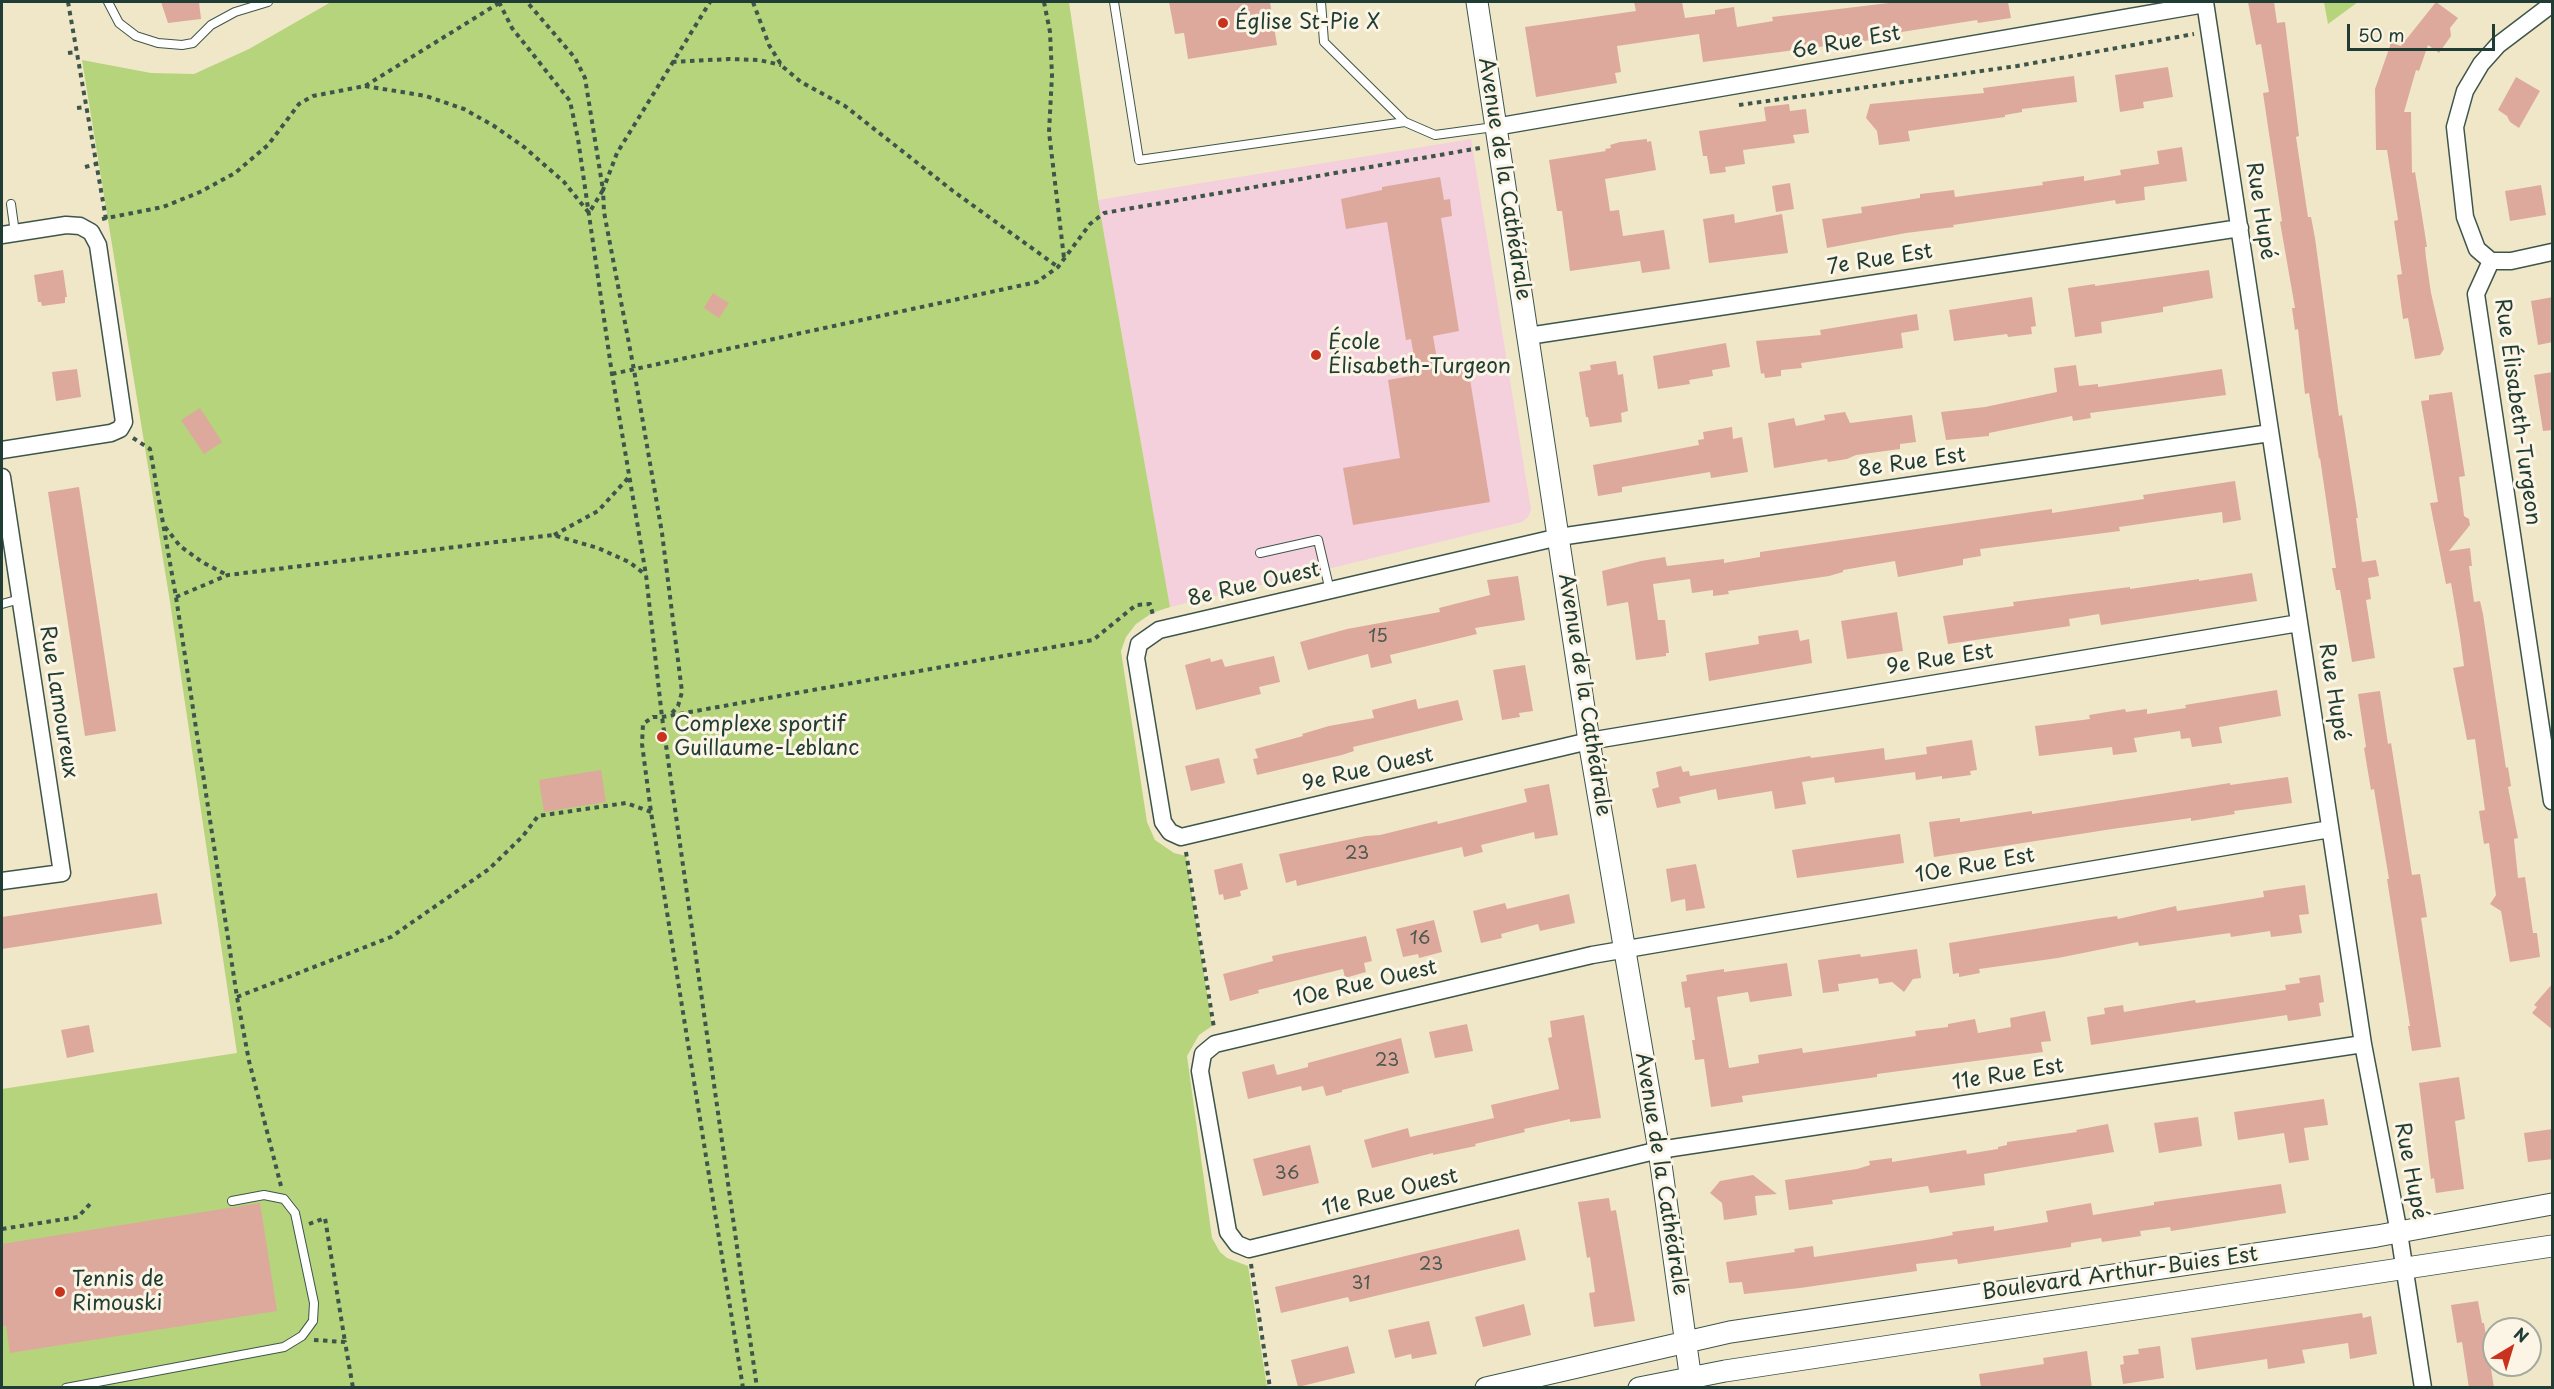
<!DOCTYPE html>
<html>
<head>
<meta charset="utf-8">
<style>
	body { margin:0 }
	#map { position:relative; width:2554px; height:1389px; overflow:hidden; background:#f0e7c9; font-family:"Playpen Sans",sans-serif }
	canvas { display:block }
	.frame { position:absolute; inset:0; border:3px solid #1f3d34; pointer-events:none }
	.north { position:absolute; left:2482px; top:1317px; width:60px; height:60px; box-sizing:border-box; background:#fcf5e5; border:2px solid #a4ab9e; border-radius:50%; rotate:38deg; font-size:16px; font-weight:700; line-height:24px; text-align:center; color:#1f3d34 }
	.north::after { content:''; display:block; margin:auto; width:21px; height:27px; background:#c8321e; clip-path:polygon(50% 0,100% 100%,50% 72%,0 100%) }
	.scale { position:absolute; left:2347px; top:24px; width:148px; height:27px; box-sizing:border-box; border:3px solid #1f3d34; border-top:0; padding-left:8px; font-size:18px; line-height:21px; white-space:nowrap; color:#1f3d34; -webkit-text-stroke:4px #fcf5e5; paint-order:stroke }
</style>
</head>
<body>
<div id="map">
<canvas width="2554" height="1389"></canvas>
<div class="frame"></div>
<div class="north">N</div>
<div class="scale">50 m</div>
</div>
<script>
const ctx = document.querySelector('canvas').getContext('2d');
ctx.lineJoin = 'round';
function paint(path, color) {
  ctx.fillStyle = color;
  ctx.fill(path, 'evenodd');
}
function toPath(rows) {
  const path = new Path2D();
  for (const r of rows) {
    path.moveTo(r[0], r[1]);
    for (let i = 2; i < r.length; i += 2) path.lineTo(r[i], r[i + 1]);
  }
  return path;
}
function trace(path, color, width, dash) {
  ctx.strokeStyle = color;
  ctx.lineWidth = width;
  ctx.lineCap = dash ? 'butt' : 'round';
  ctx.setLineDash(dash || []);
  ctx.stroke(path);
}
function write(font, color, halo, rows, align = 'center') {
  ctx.font = font + ' "Playpen Sans",sans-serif';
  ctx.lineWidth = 6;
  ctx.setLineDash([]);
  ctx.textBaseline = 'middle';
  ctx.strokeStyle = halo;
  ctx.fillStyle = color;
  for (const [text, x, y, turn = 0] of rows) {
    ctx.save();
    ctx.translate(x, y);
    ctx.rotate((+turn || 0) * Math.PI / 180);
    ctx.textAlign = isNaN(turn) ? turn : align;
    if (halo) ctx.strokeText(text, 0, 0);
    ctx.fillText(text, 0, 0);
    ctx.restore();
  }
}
paint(toPath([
	[1471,139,1531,510,1528,517,1522,522,1170,607,1098,200]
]), '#f4cfdc');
paint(toPath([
	[331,2,1069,2,1098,200,1170,607,1152,613,1136,624,1126,637,1121,651,1147,822,1155,840,1174,853,1186,856,1212,1026,1199,1035,1187,1056,1212,1238,1220,1252,1227,1258,1248,1266,1267,1387,2,1388,2,1089,237,1053,170,602,82,60,151,73,194,74,249,49],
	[2324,2,2358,2,2328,24]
]), '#b5d47b');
paint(toPath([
	[161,2,199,2,201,19,168,23],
	[1169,2,1270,2,1277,45,1188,59,1184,33,1175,34],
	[1634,2,1682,2,1685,18,1715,14,1715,10,1734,7,1737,27,1773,21,1772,17,1897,2,2008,2,2011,18,1978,23,1977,20,1889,34,1889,37,1872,40,1703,62,1699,34,1617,46,1621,72,1615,73,1617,83,1536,97,1525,27,1636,11],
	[2248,2,2274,2,2277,23,2285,22,2299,136,2296,137,2308,217,2311,217,2315,238,2339,416,2342,415,2358,518,2356,518,2362,562,2376,560,2379,576,2368,578,2371,599,2366,600,2375,658,2352,662,2340,590,2336,590,2332,568,2336,568,2320,458,2319,459,2309,393,2305,394,2298,329,2295,330,2292,308,2295,308,2280,222,2282,221,2263,93,2269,92,2261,44,2256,45],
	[2436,2,2458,18,2450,28,2451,36,2439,53,2428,45,2419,71,2416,70,2404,112,2411,112,2412,173,2415,172,2427,247,2425,247,2426,258,2431,293,2444,349,2440,355,2415,359,2408,318,2403,319,2397,275,2402,274,2394,221,2398,220,2387,150,2376,150,2375,89,2391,43,2401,46],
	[2168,67,2173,97,2143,102,2144,108,2120,112,2115,75],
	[2074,76,2077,102,2022,109,2022,112,2005,115,2005,117,1908,131,1910,141,1879,145,1877,131,1866,118,1870,104,1984,93,1983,88],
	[2516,77,2540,91,2519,128,2510,122,2507,116,2498,110],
	[1789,104,1790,111,1806,109,1809,133,1793,135,1795,143,1743,150,1745,164,1725,167,1726,172,1710,174,1707,156,1703,156,1699,131,1766,121,1764,107],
	[1647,139,1647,142,1651,141,1656,170,1605,179,1610,211,1619,210,1623,236,1664,230,1670,269,1642,273,1640,261,1570,271,1562,211,1557,211,1549,160,1606,151,1605,149,1611,148,1610,145,1620,142],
	[2182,147,2187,181,2144,187,2145,200,2116,204,2115,200,2047,211,1953,225,1954,227,1906,233,1827,248,1822,219,1862,213,1861,207,1920,198,1920,194,1954,190,1955,197,2043,185,2042,182,2084,176,2084,181,2121,175,2120,170,2159,164,2157,151],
	[1440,177,1444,200,1450,199,1452,216,1441,218,1459,331,1433,336,1439,371,1468,367,1490,502,1353,525,1343,468,1400,458,1388,380,1417,375,1411,339,1406,340,1387,222,1346,229,1341,199,1382,190,1382,187],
	[1790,183,1794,209,1776,212,1772,186],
	[2541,185,2546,215,2510,221,2505,191],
	[1734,214,1735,223,1782,214,1788,253,1709,263,1703,219],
	[63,270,67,297,65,297,65,303,42,306,41,302,38,302,34,275],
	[2209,270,2213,298,2163,307,2163,312,2101,322,2102,333,2075,337,2068,288,2095,284,2095,286],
	[713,293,729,303,719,318,704,308],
	[2032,297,2036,326,2031,327,2032,334,2008,337,2007,334,1954,341,1949,310],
	[2553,297,2553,342,2538,345,2531,301],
	[1917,314,1919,330,1901,333,1903,348,1801,363,1802,368,1781,370,1781,376,1765,378,1764,373,1761,374,1756,341,1821,335,1820,330],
	[1726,343,1730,367,1712,370,1713,376,1689,380,1690,384,1658,389,1653,356],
	[1616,361,1618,375,1623,374,1628,411,1621,413,1622,422,1590,427,1588,417,1586,417,1579,372,1591,370,1590,365],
	[2076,365,2079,386,2098,384,2098,387,2222,369,2226,395,2090,413,2091,418,2073,421,2072,416,1989,433,1989,436,1946,440,1941,412,1985,407,2057,392,2054,368],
	[77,369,81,397,56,401,52,372],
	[2553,372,2553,430,2543,431,2534,375],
	[2452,392,2465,476,2459,477,2464,516,2469,519,2470,525,2449,551,2470,548,2472,566,2469,566,2474,602,2480,601,2483,614,2506,768,2508,767,2511,786,2508,787,2518,838,2514,839,2518,878,2525,877,2533,933,2537,933,2540,957,2510,962,2501,911,2490,904,2496,895,2489,843,2484,844,2480,818,2479,811,2485,810,2475,739,2467,740,2453,668,2464,666,2460,636,2451,583,2446,584,2430,503,2438,502,2421,401,2429,400,2429,395],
	[200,408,222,442,204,454,181,420],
	[1845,412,1850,423,1912,415,1916,442,1900,444,1900,449,1856,455,1847,459,1828,462,1827,459,1774,468,1768,423,1794,418,1796,426,1825,420,1824,415],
	[1732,427,1733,439,1742,437,1748,472,1711,478,1710,472,1622,487,1622,492,1598,496,1593,465,1699,445,1698,440,1704,439,1703,432],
	[2235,481,2241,520,2223,523,2222,512,2119,527,2120,531,1980,549,1981,556,1963,559,1963,565,1898,577,1895,561,1843,570,1843,572,1829,576,1728,591,1729,594,1713,596,1713,590,1692,593,1690,579,1653,584,1658,620,1665,620,1669,653,1666,653,1666,656,1636,660,1628,602,1607,606,1602,571,1641,561,1665,557,1667,566,1724,559,1724,563,1760,557,1760,552,1801,546,2052,509,2052,513,2144,499,2143,495],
	[79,487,116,731,85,736,48,492],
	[2252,573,2257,601,2101,625,2099,614,2069,619,2070,626,1948,644,1943,616,2014,606,2013,602,2066,595,2130,587,2130,589,2199,579,2199,581],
	[1518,576,1525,620,1475,628,1477,634,1390,655,1392,663,1371,668,1368,654,1308,670,1300,642,1347,629,1440,612,1439,608,1490,595,1487,580],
	[1897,612,1903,651,1847,659,1841,621],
	[1798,630,1800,641,1809,639,1812,663,1709,681,1705,653,1759,644,1758,636],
	[1274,656,1280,682,1259,687,1261,694,1196,710,1185,665,1210,658,1211,662,1222,659,1225,667],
	[1525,665,1533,711,1519,713,1520,717,1502,720,1493,670],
	[2277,690,2281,716,2219,727,2222,743,2192,747,2190,738,2181,739,2180,731,2134,738,2137,752,2113,755,2112,747,2039,756,2035,726,2090,719,2089,715,2125,709,2126,712,2147,709,2147,714,2186,708,2185,705],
	[2380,691,2388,744,2391,743,2412,875,2420,874,2427,917,2421,918,2441,1047,2412,1051,2408,1026,2410,1026,2387,879,2389,879,2374,789,2371,790,2364,748,2366,747,2358,694],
	[1416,699,1418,709,1458,700,1463,720,1353,747,1354,751,1342,755,1257,775,1253,759,1258,758,1255,749,1303,736,1302,734,1329,726,1374,718,1372,710],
	[1972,740,1977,770,1970,771,1971,775,1942,779,1942,776,1916,780,1915,772,1835,783,1834,777,1802,782,1806,804,1775,809,1772,791,1718,800,1716,789,1679,797,1681,803,1657,808,1652,789,1659,787,1656,772,1681,766,1683,772,1689,771,1690,776,1810,756,1811,758,1884,748,1885,760,1927,754,1926,747],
	[1219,758,1225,783,1191,791,1185,766],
	[601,770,606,802,544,812,539,780],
	[2288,777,2292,803,2234,811,2235,814,2191,821,2191,818,2112,829,1934,857,1929,822,1960,818,1960,822,2032,811,2032,814,2230,783,2230,785],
	[1549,784,1558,835,1535,839,1534,832,1481,845,1483,852,1464,857,1462,847,1297,886,1296,880,1286,883,1279,854,1366,836,1380,835,1437,821,1438,824,1527,802,1524,789],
	[1900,834,1904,863,1797,878,1792,850],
	[1242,863,1248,889,1240,891,1241,896,1224,900,1223,894,1219,895,1214,870],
	[1696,864,1705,908,1686,911,1685,899,1671,902,1666,869],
	[2305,885,2309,914,2299,915,2302,933,2271,937,2270,931,2231,937,2230,933,2139,946,2138,942,2058,958,1979,969,1980,973,1959,977,1959,973,1953,974,1949,943,2096,919,2117,916,2118,919,2176,906,2177,911,2215,905,2264,897,2263,891],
	[157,893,162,924,2,949,2,917],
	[1569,894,1575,923,1540,931,1538,924,1501,934,1502,938,1481,943,1473,911,1505,903,1507,909],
	[1434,920,1442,952,1419,958,1418,954,1403,957,1396,929],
	[1366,936,1372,961,1364,963,1366,972,1345,978,1343,969,1258,990,1259,993,1230,1001,1223,974,1273,961,1272,956],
	[1917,949,1921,978,1913,979,1904,992,1892,982,1879,984,1878,978,1838,984,1839,991,1823,993,1818,960,1860,954,1861,957],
	[1787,963,1792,996,1750,1002,1748,992,1717,997,1729,1068,1759,1063,1758,1055,1802,1048,1803,1053,1916,1036,1915,1031,1948,1027,1948,1024,1975,1019,1978,1033,2011,1027,2010,1018,2045,1011,2051,1041,2041,1042,2043,1052,1877,1074,1877,1077,1742,1096,1743,1102,1711,1107,1704,1059,1695,1060,1692,1040,1695,1040,1690,1007,1685,1008,1681,982,1687,981,1686,975,1724,969,1724,972],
	[2320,975,2324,1002,2319,1003,2321,1016,2288,1021,2287,1015,2091,1045,2087,1017,2105,1014,2104,1008,2123,1005,2124,1012,2195,1000,2196,1003,2286,990,2285,985,2300,983,2299,978],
	[2553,983,2553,1030,2532,1013,2537,1007,2534,1005],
	[1584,1015,1601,1118,1570,1122,1570,1119,1524,1129,1525,1132,1475,1144,1476,1146,1433,1155,1433,1153,1372,1168,1364,1140,1408,1128,1410,1137,1494,1118,1491,1105,1559,1089,1548,1038,1552,1037,1550,1021],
	[1467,1024,1473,1051,1435,1058,1429,1032],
	[89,1025,94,1052,67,1058,61,1030],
	[1401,1038,1409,1073,1342,1090,1342,1092,1326,1096,1323,1086,1302,1091,1301,1086,1248,1099,1242,1072,1274,1064,1277,1075,1308,1067,1308,1063],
	[2459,1077,2465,1119,2455,1121,2464,1189,2436,1193,2434,1178,2431,1179,2419,1083],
	[2324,1099,2328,1125,2304,1128,2309,1160,2289,1163,2284,1133,2238,1140,2234,1112],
	[2198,1117,2202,1146,2159,1153,2154,1123],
	[2108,1124,2114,1152,1984,1174,1985,1185,1930,1193,1928,1186,1832,1200,1833,1204,1789,1210,1785,1180,1857,1169,1870,1165,1869,1161,1892,1158,1892,1162,1966,1150,1967,1154,1998,1149,1998,1147,2007,1145,2007,1142,2077,1132,2076,1130],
	[2553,1129,2553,1159,2528,1162,2524,1133],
	[1310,1145,1319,1183,1263,1196,1253,1159],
	[1753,1175,1777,1194,1755,1196,1757,1215,1724,1220,1722,1203,1710,1193,1720,1181],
	[2281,1184,2286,1213,2171,1231,2170,1227,2140,1231,2141,1236,2102,1242,2101,1238,2071,1243,2071,1247,1958,1264,1957,1259,1916,1264,1917,1271,1800,1288,1744,1294,1742,1282,1729,1283,1726,1262,1795,1252,1794,1249,1813,1246,1814,1257,1932,1239,1953,1235,1952,1232,1994,1226,1994,1231,2048,1222,2046,1211,2091,1203,2093,1215,2154,1205,2154,1202],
	[1609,1198,1611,1211,1616,1210,1635,1321,1594,1327,1589,1293,1595,1292,1590,1257,1587,1258,1578,1202],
	[260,1203,277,1311,10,1353,6,1326,2,1326,2,1244],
	[1519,1229,1526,1260,1350,1302,1348,1297,1281,1313,1275,1287],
	[2478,1301,2482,1323,2484,1323,2494,1388,2469,1388,2462,1342,2457,1343,2451,1305],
	[1524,1304,1531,1335,1483,1347,1475,1317],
	[2362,1313,2363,1318,2371,1316,2377,1354,2350,1359,2348,1343,2302,1350,2305,1363,2268,1369,2267,1359,2196,1370,2191,1338],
	[1429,1321,1437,1354,1412,1359,1411,1354,1395,1358,1388,1330],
	[1348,1346,1355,1373,1298,1387,1291,1360],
	[2160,1346,2164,1378,2123,1384,2120,1365,2124,1364,2123,1356,2139,1354,2138,1349],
	[2087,1351,2092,1388,1981,1388,1979,1374,2044,1364,2043,1358]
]), '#dda99c');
const service = toPath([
	[108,2,119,23,136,36,158,43,182,45,193,43,211,25,235,12,268,2],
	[1114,2,1139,160,1405,122],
	[1321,2,1324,42,1405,122,1435,135,1494,127],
	[11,204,15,233],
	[1260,553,1318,540,1330,591],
	[2,604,20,599],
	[66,1388,284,1347,302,1336,313,1321,314,1303,295,1213,284,1199,264,1195,232,1201]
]);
const minor = toPath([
	[2205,2,2363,1044,2399,1233,2423,1388],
	[1495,127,2205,4],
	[2,235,66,225,80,226,91,232,98,245,124,422,120,429,111,433,2,450],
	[2491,261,2476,294,2552,801],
	[2491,261,2477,249,2465,217,2455,127,2465,91,2481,64,2498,45,2552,4],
	[2491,261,2511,261,2552,252],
	[1528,336,2240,228],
	[2270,433,1559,537,1159,630,1139,644,1136,658,1163,822,1170,832,1181,837,1589,741,2299,623],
	[2,477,62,873,2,881],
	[2330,829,1592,955,1215,1044,1203,1054,1200,1071,1228,1232,1237,1244,1249,1249,1659,1150,2363,1044]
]);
const tertiary = toPath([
	[1477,2,1589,741,1659,1150,1692,1388],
	[1486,1388,1730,1332,2377,1236,2552,1204],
	[1639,1388,1725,1371,2552,1246]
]);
trace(service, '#3e564a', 10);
trace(minor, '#3e564a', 19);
trace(tertiary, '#3e564a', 23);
trace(toPath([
	[68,2,106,219],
	[499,2,512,28,570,101,578,139,612,374,646,575,662,717,757,1388],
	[753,2,769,45,782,66,801,82,845,106,953,191,1058,267],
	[1044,2,1050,32,1052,75,1049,132,1064,258],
	[68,53,77,52],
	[672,62,729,59,759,60,781,65],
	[365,86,426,96,464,109,494,126,524,147,564,182,589,213,603,190,585,78,575,58,527,2],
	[1739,105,2017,66,2194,34],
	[77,108,86,107],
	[85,167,96,164],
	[102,219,163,207,200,192,235,173,268,145,299,104,313,96,365,86,499,3],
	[612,374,1037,282,1058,267,1090,224,1104,213,1480,148],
	[133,438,150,449,176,597,237,997,249,1061,281,1186],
	[165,527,180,546,202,562,227,575],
	[554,535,598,511,629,477],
	[176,597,228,575,553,535,598,548,629,562,646,575],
	[672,713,678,706,682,692,662,533,634,370,604,212,603,190,617,153,710,2],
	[1186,852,1214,1028],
	[237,997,391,937,489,869,523,836,538,816,626,803,651,812],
	[309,1224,325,1218,345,1342],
	[2,1229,78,1217,90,1204],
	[1251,1264,1270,1388],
	[314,1340,345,1342,353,1388],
	[743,1388,651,812,642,744,643,724,653,717,662,717,1093,640,1136,605,1150,604,1153,615]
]), '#3e564a', 4, [4.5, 4.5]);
trace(service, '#fff', 8);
trace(minor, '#fff', 16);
trace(tertiary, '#fff', 21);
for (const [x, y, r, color] of [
	[1223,23,6,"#c8321e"],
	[1316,355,6,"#c8321e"],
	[662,737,6,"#c8321e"],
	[60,1292,6,"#c8321e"]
]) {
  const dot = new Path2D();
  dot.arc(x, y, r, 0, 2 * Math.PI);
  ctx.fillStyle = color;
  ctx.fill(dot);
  trace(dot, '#fcf5e5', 2);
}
write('18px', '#4e584e', null, [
	["15",1378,637],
	["23",1357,854],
	["16",1420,939],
	["23",1387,1061],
	["36",1287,1174],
	["23",1431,1265],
	["31",1361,1284]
]);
write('21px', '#1f3d34', '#fcf5e5', [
	["Église St-Pie X",1235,23],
	["École",1328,343],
	["Élisabeth-Turgeon",1328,367],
	["Complexe sportif",674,725],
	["Guillaume-Leblanc",674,749],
	["Tennis de",72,1280],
	["Rimouski",72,1304]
], 'left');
write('21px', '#1f3d34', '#fcf5e5', [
	["6e Rue Est",1846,43,-10],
	["Avenue de la Cathédrale",1504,179,81],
	["Rue Hupé",2260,211,81],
	["7e Rue Est",1880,260,-9],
	["Rue Élisabeth-Turgeon",2517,412,82],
	["8e Rue Est",1912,463,-8],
	["8e Rue Ouest",1254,585,-13],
	["9e Rue Est",1940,660,-9],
	["Rue Hupé",2333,692,81],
	["Avenue de la Cathédrale",1584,695,81],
	["Rue Lamoureux",58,702,81],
	["9e Rue Ouest",1368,770,-13],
	["10e Rue Est",1975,866,-10],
	["10e Rue Ouest",1365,984,-13],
	["11e Rue Est",2008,1075,-9],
	["Rue Hupé",2410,1171,79],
	["Avenue de la Cathédrale",1661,1174,81],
	["11e Rue Ouest",1390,1193,-14],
	["Boulevard Arthur-Buies Est",2120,1274,-8]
]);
</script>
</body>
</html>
